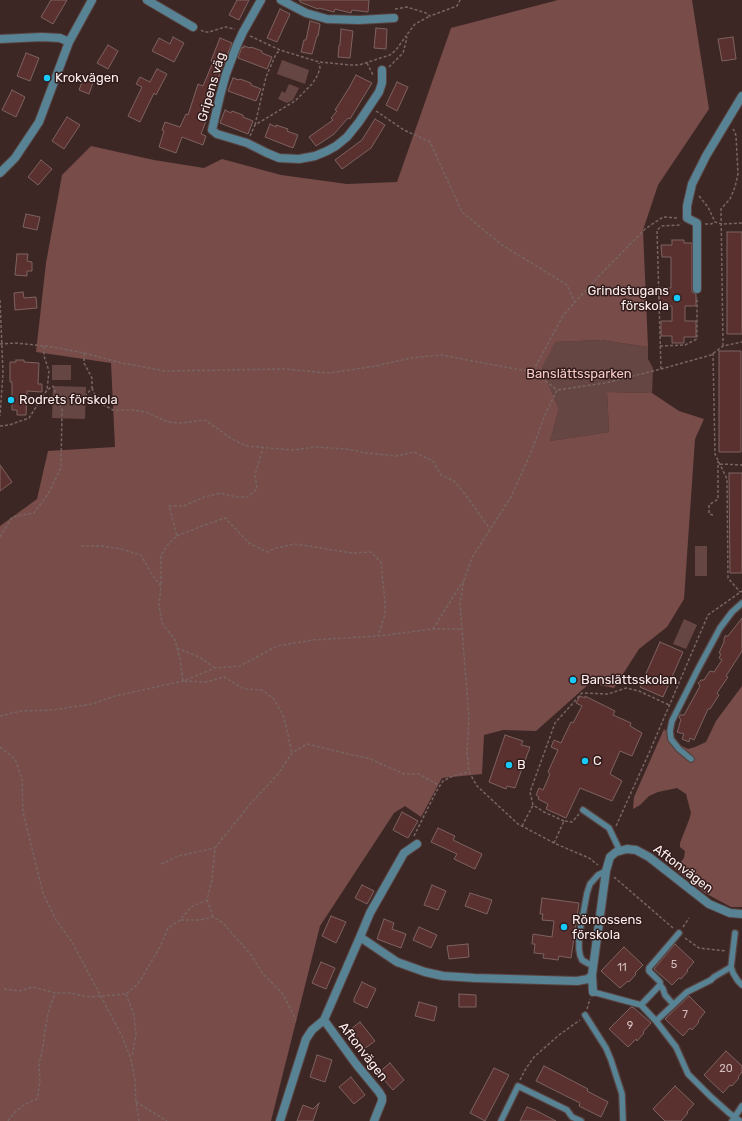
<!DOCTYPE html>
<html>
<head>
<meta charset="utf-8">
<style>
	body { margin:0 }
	canvas { display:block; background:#3d2725 }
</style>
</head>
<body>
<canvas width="742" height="1121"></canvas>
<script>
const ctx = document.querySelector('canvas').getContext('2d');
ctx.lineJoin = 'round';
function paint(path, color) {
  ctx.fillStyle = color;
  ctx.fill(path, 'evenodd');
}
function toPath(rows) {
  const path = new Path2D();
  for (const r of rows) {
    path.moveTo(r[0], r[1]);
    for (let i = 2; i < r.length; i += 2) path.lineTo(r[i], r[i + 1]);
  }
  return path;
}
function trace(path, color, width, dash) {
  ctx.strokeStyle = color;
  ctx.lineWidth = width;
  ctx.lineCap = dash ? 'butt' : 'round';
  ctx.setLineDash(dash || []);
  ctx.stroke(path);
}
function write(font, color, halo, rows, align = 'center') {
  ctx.font = font + ' Rubik,sans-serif';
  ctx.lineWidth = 3;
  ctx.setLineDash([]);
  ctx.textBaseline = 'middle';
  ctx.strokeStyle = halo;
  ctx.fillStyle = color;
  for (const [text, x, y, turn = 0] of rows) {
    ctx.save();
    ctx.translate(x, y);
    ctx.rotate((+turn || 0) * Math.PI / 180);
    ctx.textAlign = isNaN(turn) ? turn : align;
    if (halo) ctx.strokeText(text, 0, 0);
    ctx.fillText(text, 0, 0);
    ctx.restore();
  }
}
paint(toPath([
	[282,60,309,70,305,84,277,74],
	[289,84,299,88,293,100,287,103,278,99,282,91,285,93],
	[601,340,648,347,648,359,653,368,652,393,607,392,609,432,550,441,559,409,542,368,554,342],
	[52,365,71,365,71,380,52,380],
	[53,386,86,387,85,419,52,418],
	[695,546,707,546,707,576,695,576],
	[684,619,697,625,686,649,673,644]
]), '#664643');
paint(toPath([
	[558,0,692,0,709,109,658,185,643,230,648,347,601,340,555,342,542,368,559,409,550,441,609,432,607,392,652,393,679,411,704,419,695,439,684,599,667,627,639,649,614,688,590,683,536,731,503,730,484,735,482,774,442,778,421,817,405,806,394,813,320,926,271,1121,0,1121,0,526,37,499,48,451,115,447,111,363,36,352,46,263,62,175,91,146,154,160,204,168,222,159,281,175,347,184,397,182,451,28],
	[742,686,742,907,731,907,705,893,670,865,668,862,676,865,679,864,684,858,685,851,680,847,680,843,689,820,691,813,686,794,677,788,658,792,649,796,640,805,633,809,634,797,664,729,678,744,688,749,695,747,706,742,716,721]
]), '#774c49');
const building = toPath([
	[51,0,67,0,53,24,41,17,51,0],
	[237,0,249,0,239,20,229,15,237,0],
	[299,0,369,0,368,12,352,10,351,13,335,9,334,12,319,8,318,9,300,2,300,1,299,0],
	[280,9,290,14,277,42,267,38,280,9],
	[310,21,320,24,318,36,317,36,312,54,301,52,304,40,306,40,310,21],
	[376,28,387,29,386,49,374,48,376,28],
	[341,29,353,31,350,58,338,57,339,45,340,45,341,29],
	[173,37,184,43,174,62,152,51,159,38,170,44,173,37],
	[733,37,736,59,722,61,718,39,733,37],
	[220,38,232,43,220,73,209,105,210,105,205,120,206,121,201,134,206,136,203,145,182,137,176,153,159,147,164,131,162,130,165,122,180,127,186,114,188,115,198,84,203,86,213,62,211,61,220,38],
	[108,45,118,51,108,69,97,63,108,45],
	[244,46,250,48,251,47,262,51,262,53,272,57,267,69,238,58,242,47,244,48,244,46],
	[26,53,39,58,30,81,17,76,26,53],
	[157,69,167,74,156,95,154,93,140,122,128,116,142,87,136,84,140,77,150,82,157,69],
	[356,75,372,83,367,91,350,119,348,118,334,134,316,146,309,137,333,120,331,118,337,111,335,110,349,88,356,75],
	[84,77,94,80,89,94,79,90,84,77],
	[233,78,239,80,240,79,251,83,251,85,261,89,256,101,228,91,233,78],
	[397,82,408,87,397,111,386,105,397,82],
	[12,90,25,97,16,117,2,110,12,90],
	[225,110,231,113,232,111,243,115,243,117,253,121,248,134,220,123,225,110],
	[67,117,80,125,64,149,52,141,67,117],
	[375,119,385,125,371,148,342,169,335,160,362,140,375,119],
	[270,124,276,127,276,125,288,129,287,131,298,135,293,148,265,137,270,124],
	[41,160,52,169,38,185,28,177,41,160],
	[26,214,40,217,37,230,23,227,26,214],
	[727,232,742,232,742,334,727,334,727,232],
	[672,240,684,240,684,243,692,243,692,292,696,294,696,306,685,306,685,321,696,321,696,337,684,337,684,343,672,343,672,336,661,336,661,321,672,321,672,306,659,306,659,288,671,288,671,257,662,257,661,245,672,245,672,240],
	[17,254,28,254,27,261,32,262,32,271,27,271,27,276,15,275,17,254],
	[23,292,24,298,36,297,37,308,15,310,14,293,23,292],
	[719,351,741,351,741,452,719,452,719,351],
	[16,360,24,360,24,362,39,363,38,384,42,384,42,392,27,391,26,415,17,415,17,410,12,410,12,382,10,382,10,362,16,362,16,360],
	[0,465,12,482,0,491,0,465],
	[729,473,742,473,742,573,730,573,729,473],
	[742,618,742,651,726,676,728,677,717,693,719,695,710,709,708,709,694,740,690,738,689,742,682,739,684,734,677,732,679,727,679,725,681,720,679,717,680,715,684,715,700,686,698,683,701,680,704,680,710,671,714,672,722,660,719,658,721,654,719,653,724,642,724,639,725,636,728,636,742,618],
	[660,642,683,652,663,697,640,687,660,642],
	[580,696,585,698,585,696,615,711,613,715,631,723,630,726,642,733,632,756,620,751,610,774,622,781,612,801,580,788,566,818,546,809,548,804,538,799,539,797,536,795,539,788,543,790,550,774,548,772,558,750,551,747,554,740,561,743,571,722,573,723,582,706,576,703,580,696],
	[505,735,523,741,521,745,530,747,515,788,507,786,506,789,489,782,505,735],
	[402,812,418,821,408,838,393,830,402,812],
	[438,828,455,836,453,840,482,854,475,869,454,859,457,854,431,842,438,828],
	[362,885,374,891,367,904,355,898,362,885],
	[432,885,446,891,438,910,424,905,432,885],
	[470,893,492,900,487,914,465,906,470,893],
	[542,898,579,903,571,958,559,956,558,960,543,958,544,954,534,953,535,944,532,944,533,934,552,937,554,921,542,920,543,914,540,914,542,898],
	[331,916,346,922,336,943,322,936,331,916],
	[384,919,394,923,392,929,406,934,401,948,377,939,384,919],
	[419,927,437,935,431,948,413,940,419,927],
	[468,944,469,957,449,959,447,946,468,944],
	[675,944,694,962,687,970,688,971,681,979,679,978,672,985,654,969,675,944],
	[624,947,643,965,635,973,636,974,629,982,628,981,620,988,601,971,624,947],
	[321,962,335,968,326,989,312,983,321,962],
	[362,982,376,989,367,1008,354,1002,354,999,362,982],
	[459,994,476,995,476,1007,459,1007,459,994],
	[689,996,705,1012,698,1021,699,1022,692,1030,690,1028,683,1036,665,1019,689,996],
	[419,1002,437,1007,434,1021,415,1016,419,1002],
	[631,1007,634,1008,651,1023,643,1032,644,1033,637,1041,636,1039,628,1047,609,1029,631,1007],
	[360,1022,375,1041,360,1052,346,1033,360,1022],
	[726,1051,742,1066,742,1072,738,1077,739,1078,732,1086,730,1085,723,1093,704,1075,726,1051],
	[317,1055,332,1060,325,1082,310,1077,317,1055],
	[390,1063,404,1080,393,1090,378,1073,390,1063],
	[544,1066,588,1089,587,1091,608,1102,601,1117,579,1106,580,1103,536,1081,544,1066],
	[494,1068,509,1075,485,1121,470,1113,494,1068],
	[351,1077,365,1095,354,1104,339,1087,351,1077],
	[675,1086,694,1104,687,1112,688,1113,681,1121,665,1121,653,1109,675,1086],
	[319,1103,313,1121,297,1121,303,1105,313,1109,319,1103],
	[527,1107,535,1110,556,1121,520,1121,527,1107]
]);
paint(building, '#5a312f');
trace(building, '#7c6260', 1);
const lane = toPath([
	[691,759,679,749,671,739,670,731,672,721,698,669,720,628,732,612,742,603],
	[583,810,609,828,620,851],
	[735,933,731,967,733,973,738,981,742,985],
	[594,964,589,964,582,960,580,955,579,949,579,936,587,893,590,884,598,875,606,871],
	[593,992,641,1005,656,1021,676,1047,688,1074,710,1096,729,1113,740,1121],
	[673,1004,665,995,663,989,660,985,660,982,649,971,649,968,679,933],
	[641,1005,660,985],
	[585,1015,606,1048,611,1060,622,1094,623,1121],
	[656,1021,687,992,711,980,714,977,731,967],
	[501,1121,518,1086,567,1110,572,1117,581,1121],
	[732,1121,742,1106]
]);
const street = toPath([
	[147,0,193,27],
	[261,0,243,32,237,45,226,74,220,96,212,130,217,134,247,143,267,153,279,158,299,159,315,156,327,151,336,146,347,137,359,122,379,92,382,83,382,70],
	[281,0,306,13,327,19,359,20,394,18],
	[0,39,42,37,60,38,69,42],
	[0,173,15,158,39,122,69,42,92,0],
	[697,289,697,223,687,218,687,206,692,184,706,156,742,96],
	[360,937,370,913,404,853,417,844],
	[593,992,592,975,606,871,610,857,616,852,627,849,636,850,649,857,709,904,730,913,742,914],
	[324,1020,356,1064,379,1092,382,1097,382,1101,374,1121],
	[280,1121,306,1039,312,1030,324,1020,360,937,397,962,425,972,443,976,475,978,577,981,588,979,592,975]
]);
trace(lane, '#584341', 8);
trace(street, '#584341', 10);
trace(toPath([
	[395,9,407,7,426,13,430,16,457,6,460,0],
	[201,30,204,32,209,32,225,27,235,29],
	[250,36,280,50,319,62,351,65,359,65,390,55,396,50,406,36],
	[367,63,373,75],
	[389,67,403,53,407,38,406,36,415,24,430,16],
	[376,111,404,130,430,142,462,212,502,245,567,285,575,303],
	[255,125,266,77,276,54,280,50],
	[250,136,255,125,295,101,312,84,316,78,318,74,320,68,319,63],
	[699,196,708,207,715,222,722,224,742,223],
	[705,224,711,224,715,222],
	[0,300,3,373,0,416],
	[0,344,16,343,53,347,84,353,122,363,165,371,284,369,329,373,376,366,411,358,441,355,521,370,533,371,557,390,545,415,532,450,511,497,473,556,464,580,460,603,469,719,467,751,469,772,477,786,518,824,554,843,589,858,598,865],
	[660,346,685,345,697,339,697,297],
	[723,346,721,209,730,199,735,187,738,174,736,136,735,132,733,129],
	[84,353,84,363,92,378,92,388,86,395],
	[713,353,715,454,727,479,728,578,740,592],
	[661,369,657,230,662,226,679,225,681,223],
	[533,371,564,314,602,273,645,229,663,217,679,218],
	[92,388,95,395,100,403,113,410,133,410,146,412,168,422,181,423,205,420,232,439,246,446,292,450,316,447,346,449,367,453,396,456,414,452,433,461,441,475,454,481,465,494,490,529],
	[558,390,605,383,661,369,711,355,723,346,742,342],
	[0,426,9,425,29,418,47,390,49,371,44,356,44,346],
	[720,464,742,465],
	[713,515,709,514,709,505,718,499,718,461],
	[177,536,202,526,225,518,233,526,249,543,267,552,276,548,295,544,352,553,371,552,381,562,385,602,385,614,378,636],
	[0,537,12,517,34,513,48,494,61,468,62,410,53,386,47,390],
	[81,546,101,546,121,549,141,555,151,573,161,586,159,605,162,623,175,640,180,659,183,681,206,682,224,677,244,689,262,690,274,699,284,717,292,753],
	[161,584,161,555,169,543,177,536,169,506,184,506,204,497,221,493,236,497,247,497,257,489,255,475,263,448],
	[433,629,463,581],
	[177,648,199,657,214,667],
	[0,716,21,711,52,710,92,704,115,696,183,681,215,668,240,666,277,646,313,640,378,636,433,629,463,629],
	[0,747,15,759,22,779,23,812,43,893,56,920,72,942,122,1036,131,1059,135,1080,136,1102,139,1121],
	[564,821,544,812,533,805,530,792,555,723,582,693,608,694,626,688,639,691,669,705],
	[522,826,533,805],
	[616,826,649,753,708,615,742,591],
	[414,836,436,792,443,781,453,776,469,772],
	[554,843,564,821,572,822,579,814],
	[161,864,178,856,215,848],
	[614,877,673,928],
	[207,900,213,917],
	[181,920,200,920,213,917,223,923,251,955,263,974,283,994,296,1020],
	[683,927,689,918],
	[685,938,699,948,726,951],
	[4,989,19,991,33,987,55,993,70,993,89,997,126,994,138,984,160,947,168,928,180,920,191,907,207,900,212,880,215,848,251,803,278,774,292,753,307,744,348,754,368,758,404,774,419,774,440,786],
	[126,994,134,1015,136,1034,132,1057],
	[587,1009,590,999],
	[520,1080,525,1070,534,1057,559,1035,580,1020],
	[136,1102,167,1121],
	[8,1121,13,1114,25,1104,37,1099,40,1082,39,1064,43,1047,45,1031,48,1013,55,993]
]), '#786462', 1.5, [3, 2]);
trace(lane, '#588394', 5.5);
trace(street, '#588394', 8);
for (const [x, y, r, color] of [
	[47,78,4,"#17cafb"],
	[677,298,4,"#17cafb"],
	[11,400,4,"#17cafb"],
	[573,680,4,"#17cafb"],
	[585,761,4,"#17cafb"],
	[509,765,4,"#17cafb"],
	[564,927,4,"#17cafb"]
]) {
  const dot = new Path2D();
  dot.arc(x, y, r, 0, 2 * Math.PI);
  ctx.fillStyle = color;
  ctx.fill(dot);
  trace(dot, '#321d1c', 1.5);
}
write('11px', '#d4bfbe', null, [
	["5",674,965],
	["11",622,968],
	["7",685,1015],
	["9",630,1026],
	["20",726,1069]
]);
write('13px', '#fdeeed', '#321d1c', [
	["Krokvägen",55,78],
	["Grindstugans",669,291,"right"],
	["förskola",669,306,"right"],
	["Rodrets förskola",19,400],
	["Banslättsskolan",581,680],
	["C",593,761],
	["B",517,765],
	["Römossens",572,920],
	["förskola",572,935]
], 'left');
write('13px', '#fdeeed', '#321d1c', [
	["Gripens väg",212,87,-74],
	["Aftonvägen",683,869,37],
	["Aftonvägen",363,1052,52]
]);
write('13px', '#f8c9c5', '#321d1c', [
	["Banslättssparken",579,374]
]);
</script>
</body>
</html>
